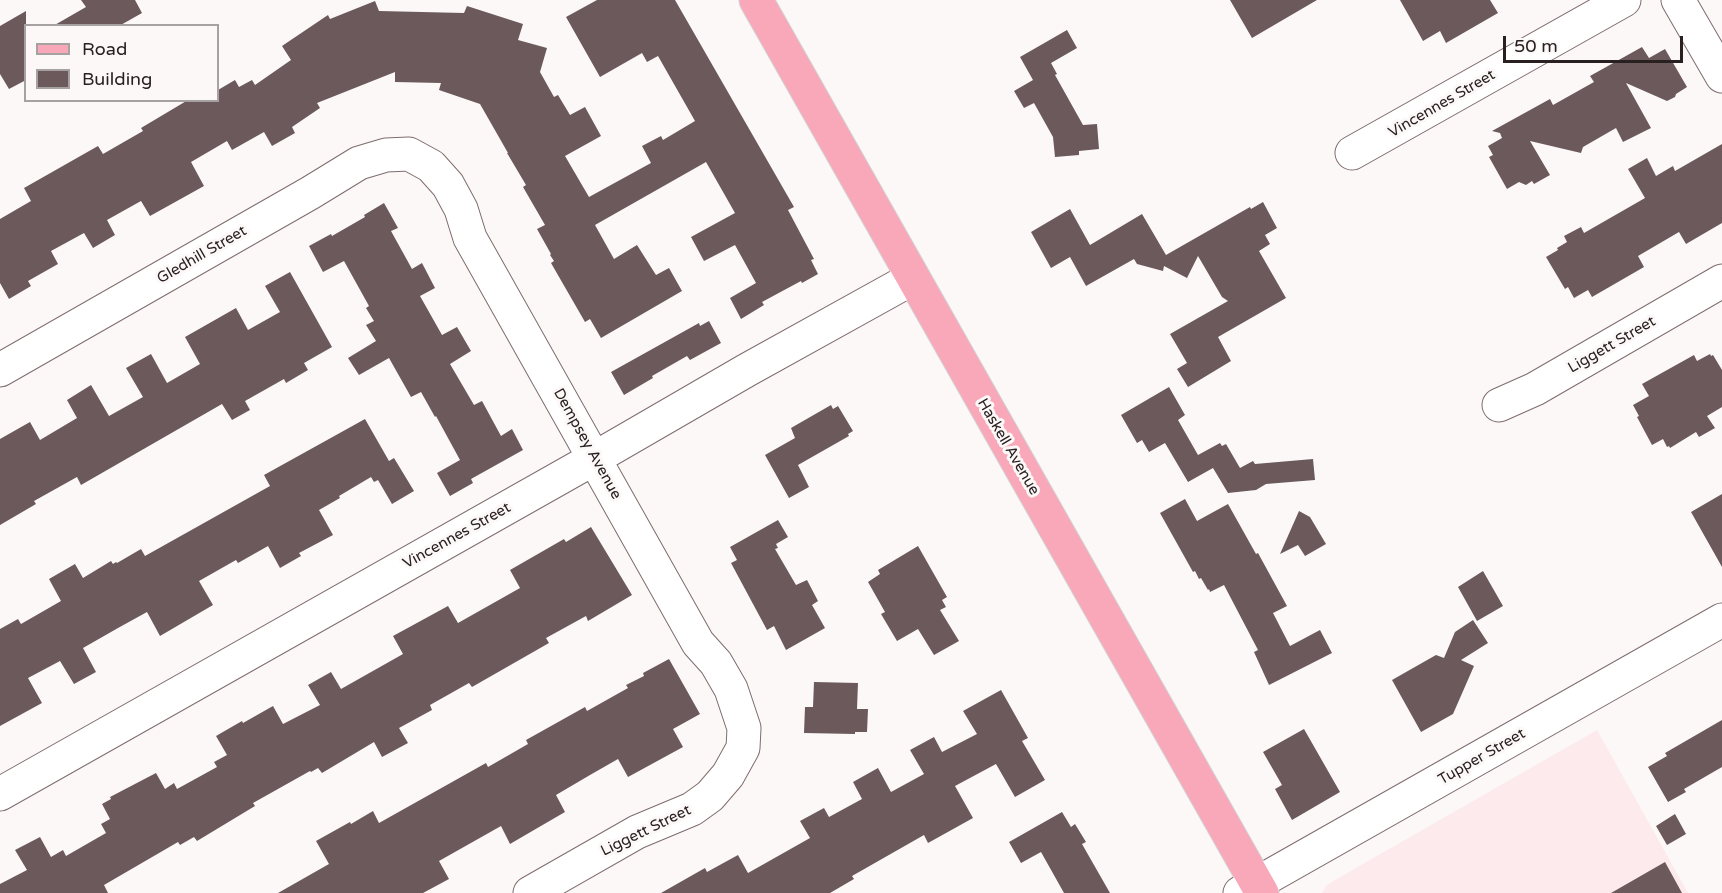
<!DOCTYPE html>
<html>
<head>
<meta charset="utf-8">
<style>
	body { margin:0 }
	#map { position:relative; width:1722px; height:893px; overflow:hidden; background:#fcf8f8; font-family:"Varela Round",sans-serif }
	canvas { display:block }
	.legend { position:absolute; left:24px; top:24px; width:195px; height:78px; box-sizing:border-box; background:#fcf8f8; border:2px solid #a7a2a2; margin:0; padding:8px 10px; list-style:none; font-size:18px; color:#282021 }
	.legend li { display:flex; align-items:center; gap:12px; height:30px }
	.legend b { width:30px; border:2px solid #a7a2a2 }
	.scale { position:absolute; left:1503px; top:36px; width:180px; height:27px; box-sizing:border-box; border:3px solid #282021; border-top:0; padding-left:8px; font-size:18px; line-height:21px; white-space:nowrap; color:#282021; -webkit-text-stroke:4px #fcf8f8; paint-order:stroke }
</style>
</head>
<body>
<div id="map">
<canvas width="1722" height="893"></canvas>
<ul class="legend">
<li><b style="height:8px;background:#f8a8b9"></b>Road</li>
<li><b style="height:16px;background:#6b595b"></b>Building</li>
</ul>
<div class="scale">50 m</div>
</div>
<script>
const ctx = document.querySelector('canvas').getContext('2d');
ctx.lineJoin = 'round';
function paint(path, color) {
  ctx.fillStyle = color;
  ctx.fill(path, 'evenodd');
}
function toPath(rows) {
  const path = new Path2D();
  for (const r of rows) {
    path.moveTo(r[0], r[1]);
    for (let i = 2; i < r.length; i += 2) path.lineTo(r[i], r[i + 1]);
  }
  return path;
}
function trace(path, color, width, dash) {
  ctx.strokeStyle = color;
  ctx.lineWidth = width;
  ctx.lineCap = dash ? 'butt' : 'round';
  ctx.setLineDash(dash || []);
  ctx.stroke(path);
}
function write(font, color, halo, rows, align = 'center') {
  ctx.font = font + ' "Varela Round",sans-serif';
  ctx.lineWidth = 6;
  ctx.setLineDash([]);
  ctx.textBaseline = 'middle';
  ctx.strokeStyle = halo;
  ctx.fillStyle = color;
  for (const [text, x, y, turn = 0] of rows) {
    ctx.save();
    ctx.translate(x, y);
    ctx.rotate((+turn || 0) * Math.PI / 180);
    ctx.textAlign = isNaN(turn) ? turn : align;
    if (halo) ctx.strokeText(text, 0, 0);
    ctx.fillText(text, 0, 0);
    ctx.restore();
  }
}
paint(toPath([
	[1597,730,1688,893,1322,893,1326,886,1335,880]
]), '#fdeaec');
paint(toPath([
	[81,0,135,0,142,13,119,26,53,26,86,7],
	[597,0,675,0,794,207,788,210,814,259,811,260,818,274,802,283,801,281,762,302,764,305,741,319,730,298,756,283,735,245,704,261,691,237,735,213,706,162,595,225,614,259,637,245,656,275,669,268,682,291,601,338,590,319,585,322,551,263,554,261,550,255,551,254,537,229,545,225,523,187,526,185,507,153,508,153,480,104,439,90,441,83,395,82,395,72,317,103,320,108,292,127,295,133,272,146,264,132,232,150,227,141,191,162,204,186,150,216,141,201,107,220,115,235,93,248,84,233,51,251,58,264,28,281,31,286,9,299,0,283,0,219,31,201,24,188,98,146,103,154,143,131,141,128,188,100,218,100,218,90,235,80,239,87,252,80,255,85,291,60,282,46,328,15,330,19,375,1,379,11,464,13,467,6,523,24,518,40,547,48,540,72,554,97,558,95,570,115,585,107,601,136,565,156,589,197,651,163,642,146,661,136,663,140,695,121,658,56,647,62,642,53,600,77,566,17],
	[1230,0,1317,0,1252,38],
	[1400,0,1490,0,1498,13,1446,43,1440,31,1423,41],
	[26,11,26,80,9,89,0,74,0,26],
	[1067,30,1077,48,1051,63,1057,74,1055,75,1083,125,1097,124,1099,149,1079,151,1079,155,1055,157,1053,137,1034,103,1024,108,1014,91,1033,80,1020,57],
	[1642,47,1649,58,1665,49,1687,87,1676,94,1675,97,1667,101,1626,83,1651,128,1623,142,1616,128,1583,147,1581,153,1530,141,1550,175,1534,184,1532,181,1526,185,1519,182,1507,189,1489,157,1493,155,1488,146,1502,138,1500,133,1492,131,1550,99,1553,105,1594,82,1590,76],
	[1722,144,1722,223,1686,244,1679,232,1638,256,1644,267,1592,297,1588,290,1574,298,1568,287,1565,289,1546,257,1558,250,1557,248,1567,242,1564,236,1581,227,1584,233,1645,198,1628,169,1647,158,1656,176,1673,166,1675,171],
	[1263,202,1277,228,1265,235,1270,244,1259,251,1286,298,1218,337,1231,361,1188,387,1177,369,1187,363,1170,334,1228,301,1222,297,1198,256,1187,278,1164,266,1163,271,1137,264,1134,259,1086,286,1070,257,1051,268,1031,232,1070,209,1090,245,1142,214,1166,255,1250,207,1251,209],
	[384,203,398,228,391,231,412,269,422,263,435,288,420,296,442,335,457,327,471,351,450,364,474,405,482,401,501,436,512,429,523,450,471,479,473,483,450,496,437,473,460,460,436,416,435,417,421,392,411,397,389,358,359,375,348,358,376,341,366,325,374,321,366,308,369,306,344,261,323,272,309,246,331,234,332,236,365,217,364,215],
	[290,272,332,347,304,363,308,370,286,383,284,379,245,401,250,410,232,420,222,404,81,485,77,477,34,501,36,504,0,525,0,439,30,422,40,440,77,418,67,400,91,385,109,416,143,397,126,368,151,354,167,383,200,364,185,337,236,308,248,330,280,312,265,286],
	[709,321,721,343,690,360,687,356,652,376,653,378,624,395,611,372,699,323,700,326],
	[1710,354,1711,356,1713,355,1722,370,1722,407,1707,416,1715,428,1699,437,1696,432,1670,448,1669,446,1667,447,1663,439,1652,445,1637,417,1639,416,1633,405,1649,396,1642,384,1694,355,1697,361],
	[1169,387,1185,415,1178,420,1198,455,1220,443,1222,446,1226,444,1240,468,1253,461,1255,464,1313,459,1315,480,1266,484,1256,490,1228,493,1213,468,1188,482,1165,443,1149,452,1142,440,1137,443,1121,415],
	[831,405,833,409,838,406,853,431,848,434,849,436,798,465,809,487,789,498,765,455,795,438,791,428],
	[365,419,389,461,394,458,414,491,392,504,378,480,374,482,371,477,339,496,340,498,319,510,333,535,299,553,301,556,280,568,268,546,238,563,236,560,199,581,213,605,160,636,147,612,118,628,83,648,96,672,74,684,60,661,28,678,42,703,0,726,0,629,18,619,21,624,61,601,49,579,75,564,83,578,111,561,113,564,116,562,117,563,141,549,145,556,270,486,264,475],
	[1722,494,1722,567,1691,512],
	[1185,499,1197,521,1228,504,1256,554,1258,553,1287,606,1273,613,1290,646,1320,630,1332,653,1269,685,1254,652,1258,650,1224,585,1210,592,1209,589,1208,590,1201,578,1199,579,1195,571,1193,572,1160,513],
	[1299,511,1310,517,1326,544,1305,556,1298,545,1280,554],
	[778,520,788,537,776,544,778,548,775,549,796,585,807,580,818,601,812,605,825,628,786,650,774,626,767,630,731,563,737,560,730,547],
	[591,527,632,595,588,621,586,616,546,638,549,643,472,687,469,683,430,705,432,710,399,728,408,743,382,757,374,742,322,773,318,768,311,772,310,771,253,803,255,806,197,841,194,837,180,845,178,842,104,885,108,893,0,893,0,884,27,870,15,850,40,837,51,857,63,850,66,856,106,833,101,824,110,819,102,804,111,799,110,797,156,773,165,789,174,783,177,789,217,767,214,762,227,755,216,736,242,721,243,723,273,706,283,724,320,705,308,685,331,672,341,689,403,654,393,636,448,606,458,623,520,588,510,570,564,539,566,542],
	[918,546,947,597,942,600,946,607,940,610,959,641,934,655,918,629,897,641,881,614,885,612,868,582,880,574,878,570],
	[1483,571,1503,606,1477,621,1458,587],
	[1473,620,1488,643,1461,660,1474,666,1453,714,1421,732,1392,680,1436,655,1444,658,1455,632],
	[669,659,700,714,673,729,683,747,628,777,618,759,590,775,556,795,565,812,534,830,510,844,501,826,439,861,449,879,423,893,278,893,329,864,316,841,350,822,351,824,373,811,379,823,486,763,488,767,528,744,526,740,585,707,587,711,628,688,626,685,644,676,643,673],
	[814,682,858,683,857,709,868,709,867,732,855,732,855,734,804,733,805,707,813,707],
	[1001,690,1028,738,1022,741,1045,780,1015,797,996,764,955,786,973,818,928,843,924,835,852,876,854,879,830,893,661,893,705,868,707,872,738,855,748,873,810,838,800,821,824,808,829,817,862,799,853,782,878,768,891,792,924,774,910,750,934,737,942,752,977,734,963,711],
	[1722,720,1722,767,1684,789,1686,792,1668,802,1648,767,1667,756,1665,753],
	[1304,729,1340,792,1292,820,1275,789,1282,785,1263,752],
	[1062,812,1071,827,1075,824,1086,842,1082,844,1110,893,1064,893,1041,852,1021,863,1009,842],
	[1675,814,1686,834,1667,845,1656,826],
	[1665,862,1682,893,1611,893]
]), '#6b595b');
const minor = toPath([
	[1678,0,1722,76],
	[1352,153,1624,0],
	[0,370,310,193,359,163,386,155,409,154,431,166,448,185,461,209,470,238,698,643,716,663,731,689,744,728,743,748,728,775,710,796,692,809,637,832,530,893],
	[1499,405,1535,389,1722,281],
	[0,794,595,458,747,370,913,278],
	[1240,893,1722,620]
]);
const major = toPath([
	[756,0,1262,893]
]);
trace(minor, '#7f6c6e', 35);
trace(major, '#d4d2d3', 35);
trace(minor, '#fff', 33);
trace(major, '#f8a8b9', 33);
write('15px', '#282021', '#fcf8f8', [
	["Vincennes Street",1442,104,-30],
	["Gledhill Street",202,255,-30],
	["Liggett Street",1612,345,-30],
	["Dempsey Avenue",587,444,61],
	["Haskell Avenue",1008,447,60],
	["Vincennes Street",457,536,-29],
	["Tupper Street",1482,757,-30],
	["Liggett Street",646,831,-26]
]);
</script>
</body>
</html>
